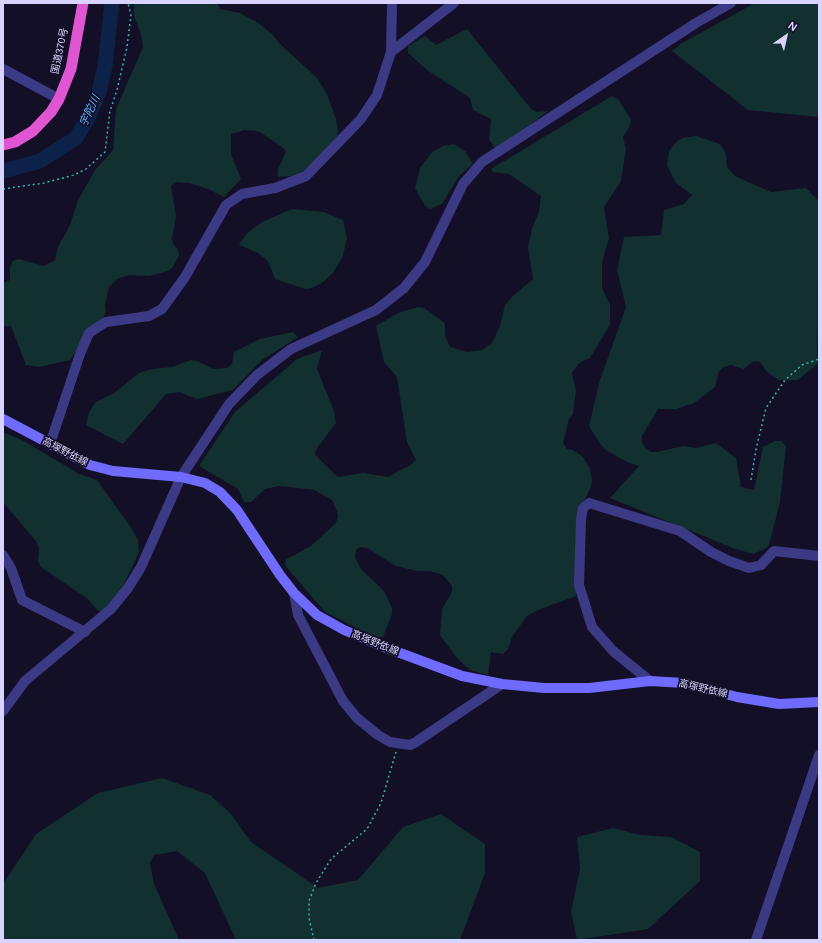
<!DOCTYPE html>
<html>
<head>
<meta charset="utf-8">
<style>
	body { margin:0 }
	#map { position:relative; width:822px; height:943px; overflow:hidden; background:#130f26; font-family:Helvetica,sans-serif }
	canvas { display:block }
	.frame { position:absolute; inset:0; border:4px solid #d9d4ff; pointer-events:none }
	.north { position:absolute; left:766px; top:16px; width:40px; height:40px; -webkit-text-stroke:3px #130f26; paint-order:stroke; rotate:34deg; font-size:11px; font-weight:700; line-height:16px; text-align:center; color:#d9d4ff }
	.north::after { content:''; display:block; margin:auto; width:14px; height:18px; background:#d9d4ff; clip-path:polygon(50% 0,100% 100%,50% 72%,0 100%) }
</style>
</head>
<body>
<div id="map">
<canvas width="822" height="943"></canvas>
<div class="frame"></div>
<div class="north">N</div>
</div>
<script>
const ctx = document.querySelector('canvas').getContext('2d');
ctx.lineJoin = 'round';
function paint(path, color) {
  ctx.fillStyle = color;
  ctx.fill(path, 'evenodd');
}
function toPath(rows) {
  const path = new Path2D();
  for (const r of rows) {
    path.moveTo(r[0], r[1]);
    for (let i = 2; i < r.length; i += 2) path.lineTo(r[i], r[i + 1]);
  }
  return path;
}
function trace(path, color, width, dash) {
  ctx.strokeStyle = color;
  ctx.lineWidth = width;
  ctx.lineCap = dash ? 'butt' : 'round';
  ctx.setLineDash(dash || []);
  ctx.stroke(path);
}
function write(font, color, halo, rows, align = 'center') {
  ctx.font = font + ' Helvetica,"Noto Sans JP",sans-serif';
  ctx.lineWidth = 3.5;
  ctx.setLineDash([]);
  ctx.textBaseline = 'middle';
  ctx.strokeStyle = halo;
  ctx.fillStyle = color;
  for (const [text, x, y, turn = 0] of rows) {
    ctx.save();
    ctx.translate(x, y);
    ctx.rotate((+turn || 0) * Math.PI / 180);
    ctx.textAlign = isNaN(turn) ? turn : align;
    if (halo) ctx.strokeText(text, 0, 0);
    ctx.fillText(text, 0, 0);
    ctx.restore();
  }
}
paint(toPath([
	[134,3,217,3,220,9,240,13,258,23,272,34,280,44,317,78,327,94,336,119,338,131,335,149,317,166,292,176,278,177,278,170,286,151,281,146,258,131,244,130,231,134,231,154,241,179,224,197,208,189,189,183,176,182,171,186,176,217,172,238,173,244,178,249,179,255,173,267,168,271,149,276,129,275,117,279,109,287,105,306,106,312,103,318,91,328,70,360,39,367,26,365,11,326,3,326,3,283,10,280,10,267,13,261,19,259,44,266,55,260,58,247,70,225,78,200,95,170,113,150,116,109,143,47,141,34,134,16],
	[755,3,819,3,819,117,748,110,672,51,682,43],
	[467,29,531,109,537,112,548,111,496,150,489,139,491,119,473,110,470,98,427,70,408,53,408,46,425,36,436,45],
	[612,96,618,99,631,120,630,126,623,137,626,149,621,181,604,207,609,238,602,262,602,288,610,305,610,325,590,358,579,363,572,373,576,391,573,414,569,419,563,443,567,449,573,450,583,457,590,469,592,481,591,487,583,503,577,535,576,596,538,610,527,616,512,637,508,649,503,654,491,652,488,675,470,670,456,657,440,635,442,609,452,592,452,586,443,575,430,571,417,571,396,566,367,548,360,547,356,550,355,557,361,569,384,591,392,608,392,614,383,637,376,638,325,612,284,564,287,559,311,546,335,524,338,518,337,511,332,500,314,490,279,486,265,489,251,502,244,502,238,489,199,466,235,412,297,359,322,350,317,369,334,411,336,423,317,448,315,454,319,459,338,477,363,473,388,477,412,464,416,460,407,442,397,377,384,362,376,326,398,313,418,307,424,308,445,323,445,335,450,347,467,352,482,350,492,343,500,326,505,305,513,296,533,279,528,247,532,229,539,211,541,196,509,174,493,172,491,169],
	[696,136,720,144,726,154,727,167,735,176,771,192,806,188,819,201,817,364,798,380,779,380,767,372,760,362,754,361,744,369,731,365,724,367,719,371,715,387,694,403,676,409,658,409,642,436,642,442,645,448,651,452,657,452,683,446,696,448,716,443,736,458,741,487,754,490,763,447,775,441,781,441,786,446,780,502,769,545,765,549,753,554,733,548,610,498,639,466,627,462,604,449,589,426,600,380,626,307,617,270,624,237,661,235,664,210,684,204,692,195,676,183,667,165,669,151,677,141,683,138],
	[454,144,465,151,473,164,459,176,442,204,430,209,425,206,415,188,420,168,432,152,443,146],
	[292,209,324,212,343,220,347,238,343,256,333,273,323,282,312,288,306,289,275,279,268,261,258,253,239,245,246,234,262,222],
	[293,332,298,337,262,360,233,390,197,399,179,392,166,394,123,444,86,425,89,412,96,402,114,393,139,373,152,369,172,367,191,360,197,361,214,369,227,368,232,364,234,352,260,339],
	[3,432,22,440,79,474,97,480,132,529,138,540,139,552,123,586,103,612,97,610,88,599,41,567,38,561,39,548,36,541,3,502],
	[162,778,210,795,231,814,251,842,318,888,358,880,403,827,441,814,485,844,485,873,460,940,236,940,205,873,177,851,154,855,150,863,154,884,179,940,3,940,3,884,36,834,98,793],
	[613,828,640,835,671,837,700,852,700,881,648,929,577,940,571,912,580,869,577,837]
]), '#12302f');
trace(toPath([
	[3,171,40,161,76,138,87,120,99,92,105,66,112,3]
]), '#0c2248', 15);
trace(toPath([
	[3,189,44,183,74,175,86,169,105,152,110,111,117,90,127,47,131,15,128,3],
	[751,480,756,449,766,408,785,380,802,365,819,359],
	[314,940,309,918,309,901,316,883,331,859,367,829,381,803,396,752]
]), '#2fb8b0', 1.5, [2, 3]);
trace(toPath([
	[391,52,454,3],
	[3,69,59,99],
	[50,444,80,354,89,333,106,322,149,316,162,309,185,277,226,205,242,194,275,188,306,176,361,119,377,95,391,52,392,3],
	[3,555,11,568,22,600,85,632],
	[294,593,298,615,343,701,357,718,378,735,390,742,410,745,416,742,502,684],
	[650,681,613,651,592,627,579,585,581,520,583,508,589,503,680,531,711,552,729,561,749,568,761,565,774,551,819,556],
	[756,940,819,755]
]), '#3d3a85', 10);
trace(toPath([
	[3,711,25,681,111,609,128,588,141,567,181,477,229,404,257,375,291,349,376,310,404,288,425,262,463,184,482,162,696,23,731,3]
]), '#3d3a85', 10);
trace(toPath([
	[3,419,90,465,113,471,181,477,205,483,220,492,237,510,280,575,294,593,317,615,344,630,384,647,462,676,502,684,544,688,589,688,650,681,684,683,737,697,779,704,819,702]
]), '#6f6bff', 10);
trace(toPath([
	[3,145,15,142,33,131,51,112,59,99,71,69,83,3]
]), '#e055d1', 11);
write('10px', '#d9d4ff', '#130f26', [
	["国道370号",60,51,-78],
	["高塚野依線",65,452,27],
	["高塚野依線",375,643,22],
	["高塚野依線",703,689,13]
]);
write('italic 11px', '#62b6ff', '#130f26', [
	["宇陀川",90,111,-65]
]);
</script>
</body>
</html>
